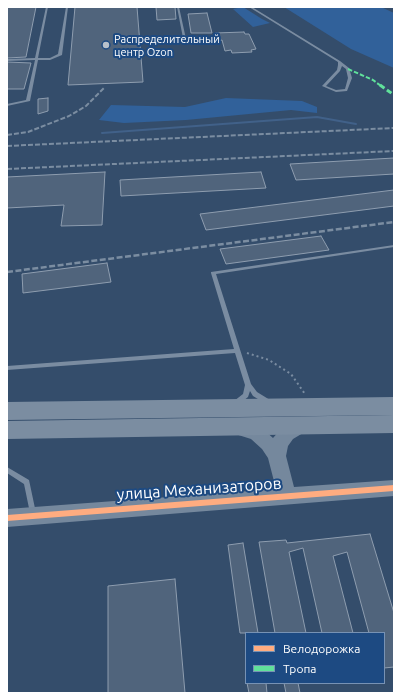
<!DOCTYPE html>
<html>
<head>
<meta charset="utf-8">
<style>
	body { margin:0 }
	#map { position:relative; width:401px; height:700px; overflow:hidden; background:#344d6b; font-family:Ubuntu,sans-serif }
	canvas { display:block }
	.frame { position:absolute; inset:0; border:8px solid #fff; pointer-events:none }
	.legend { position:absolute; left:245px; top:632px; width:140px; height:52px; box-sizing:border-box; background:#1d4a82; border:1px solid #7792b4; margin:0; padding:5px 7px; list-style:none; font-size:12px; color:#fff }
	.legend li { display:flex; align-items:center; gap:8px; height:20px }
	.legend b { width:20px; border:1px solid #7792b4 }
</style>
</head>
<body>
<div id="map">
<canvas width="401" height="700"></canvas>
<div class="frame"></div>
<ul class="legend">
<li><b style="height:5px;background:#ffac80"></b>Велодорожка</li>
<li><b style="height:5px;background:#60e19b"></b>Тропа</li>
</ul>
</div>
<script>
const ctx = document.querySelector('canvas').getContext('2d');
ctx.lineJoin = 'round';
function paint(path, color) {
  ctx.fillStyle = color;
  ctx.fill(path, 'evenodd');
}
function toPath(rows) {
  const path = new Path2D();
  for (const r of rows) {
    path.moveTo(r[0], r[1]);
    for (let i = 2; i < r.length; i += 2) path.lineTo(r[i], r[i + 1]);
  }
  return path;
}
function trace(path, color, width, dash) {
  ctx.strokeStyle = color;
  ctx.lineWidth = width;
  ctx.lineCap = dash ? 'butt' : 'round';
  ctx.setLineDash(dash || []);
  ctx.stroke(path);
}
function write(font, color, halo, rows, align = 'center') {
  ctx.font = font + ' Ubuntu,sans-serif';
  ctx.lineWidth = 4;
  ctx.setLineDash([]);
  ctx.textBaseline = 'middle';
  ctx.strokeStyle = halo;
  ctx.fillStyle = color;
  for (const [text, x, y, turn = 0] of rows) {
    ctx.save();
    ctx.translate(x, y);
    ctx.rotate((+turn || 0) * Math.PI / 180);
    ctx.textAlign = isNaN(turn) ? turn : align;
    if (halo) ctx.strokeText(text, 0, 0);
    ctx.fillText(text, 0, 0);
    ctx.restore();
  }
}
paint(toPath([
	[243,7,262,19,270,23,253,27,233,9],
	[284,7,381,7,394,13,394,68,351,49],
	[226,98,302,101,317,107,317,113,291,110,186,120,124,123,99,120,111,105,185,107]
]), '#31619a');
trace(toPath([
	[102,133,317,117,356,124]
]), '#416189', 2);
const building = toPath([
	[7,7,36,7,26,57,7,58,7,7],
	[75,7,137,7,143,82,68,85,75,7],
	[156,7,175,7,176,19,157,20,156,7],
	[207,13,212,33,191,33,188,14,207,13],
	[244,32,245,34,249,34,256,49,251,50,252,52,232,53,231,50,225,51,222,40,218,41,215,33,244,32],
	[7,62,31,63,24,89,7,89,7,62],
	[48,98,48,111,38,114,38,99,48,98],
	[394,158,394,174,296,180,290,164,394,158],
	[105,172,102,225,61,226,64,205,7,208,7,177,105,172],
	[261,172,266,188,121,196,120,180,261,172],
	[394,190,394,206,206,230,200,214,394,190],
	[321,236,329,250,226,264,220,249,321,236],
	[107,263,111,282,23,293,22,274,107,263],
	[370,534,394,613,394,667,384,668,384,633,369,633,347,552,333,556,353,633,322,633,303,548,289,552,306,633,275,633,259,542,286,540,287,543,370,534],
	[243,543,258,633,240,633,228,545,243,543],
	[175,579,185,693,108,693,108,586,175,579],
	[247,683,266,683,267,693,249,693,247,683],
	[284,683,298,683,300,693,286,693,284,683]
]);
paint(building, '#50647c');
trace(building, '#8e9daf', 1);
trace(toPath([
	[247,353,269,360,291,374,305,394]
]), '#7a8ca1', 2, [2, 3]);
paint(toPath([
	[46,7,48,7,38,58,50,58,58,54,66,7,68,7,62,55,50,60,38,60,30,101,7,106,7,104,26,100,35,60,7,61,7,59,35,58,46,7],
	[177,7,179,7,186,39,183,38,177,7],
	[249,7,252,7,340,61,349,68,352,78,347,91,336,92,322,86,337,70,338,65,338,62,249,7],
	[342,66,346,69,348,78,345,89,336,90,326,86,340,71,342,66],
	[394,245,394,247,216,274,251,384,257,392,270,400,271,402,270,404,266,404,253,396,250,391,248,397,238,405,234,405,233,403,234,401,243,394,245,385,235,353,7,370,7,366,234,349,211,273,211,272,394,245],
	[7,467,29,480,36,513,35,515,33,516,31,515,30,513,24,484,7,473,7,467]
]), '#7a8ca1');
paint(toPath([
	[302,418,308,420,311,425,308,430,293,439,288,446,286,456,294,487,394,480,394,496,7,527,7,509,276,489,268,458,262,449,251,439,232,433,229,428,232,423,238,421,263,429,273,438,281,429,302,418]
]), '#75889d');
paint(toPath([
	[394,397,394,415,7,420,7,402,394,397],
	[394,415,394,433,7,439,7,421,394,415]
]), '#7b8da1');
trace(toPath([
	[7,135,28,132,69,116,86,106,105,87],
	[7,146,394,128],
	[7,169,394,151]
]), '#7b8da1', 2, [5, 2]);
trace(toPath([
	[7,272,394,222]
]), '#7b8da1', 2.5, [6, 2.5]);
trace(toPath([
	[348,69,373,80,381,86]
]), '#60e19b', 2, [4.5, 2]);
trace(toPath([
	[380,85,394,95]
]), '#60e19b', 3, [5.5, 3]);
paint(toPath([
	[394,485,394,491,7,521,7,515,394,485]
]), '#ffac80');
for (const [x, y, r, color] of [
	[106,45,4,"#b8c1cb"]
]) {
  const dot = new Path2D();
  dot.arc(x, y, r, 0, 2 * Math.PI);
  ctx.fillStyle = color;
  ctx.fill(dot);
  trace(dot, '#1d4a82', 1.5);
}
write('11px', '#fff', '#1d4a82', [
	["Распределительный",114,39],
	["центр Ozon",114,52]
], 'left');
write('16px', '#fff', '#1d4a82', [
	["улица Механизаторов",199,489,-4]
]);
</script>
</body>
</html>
